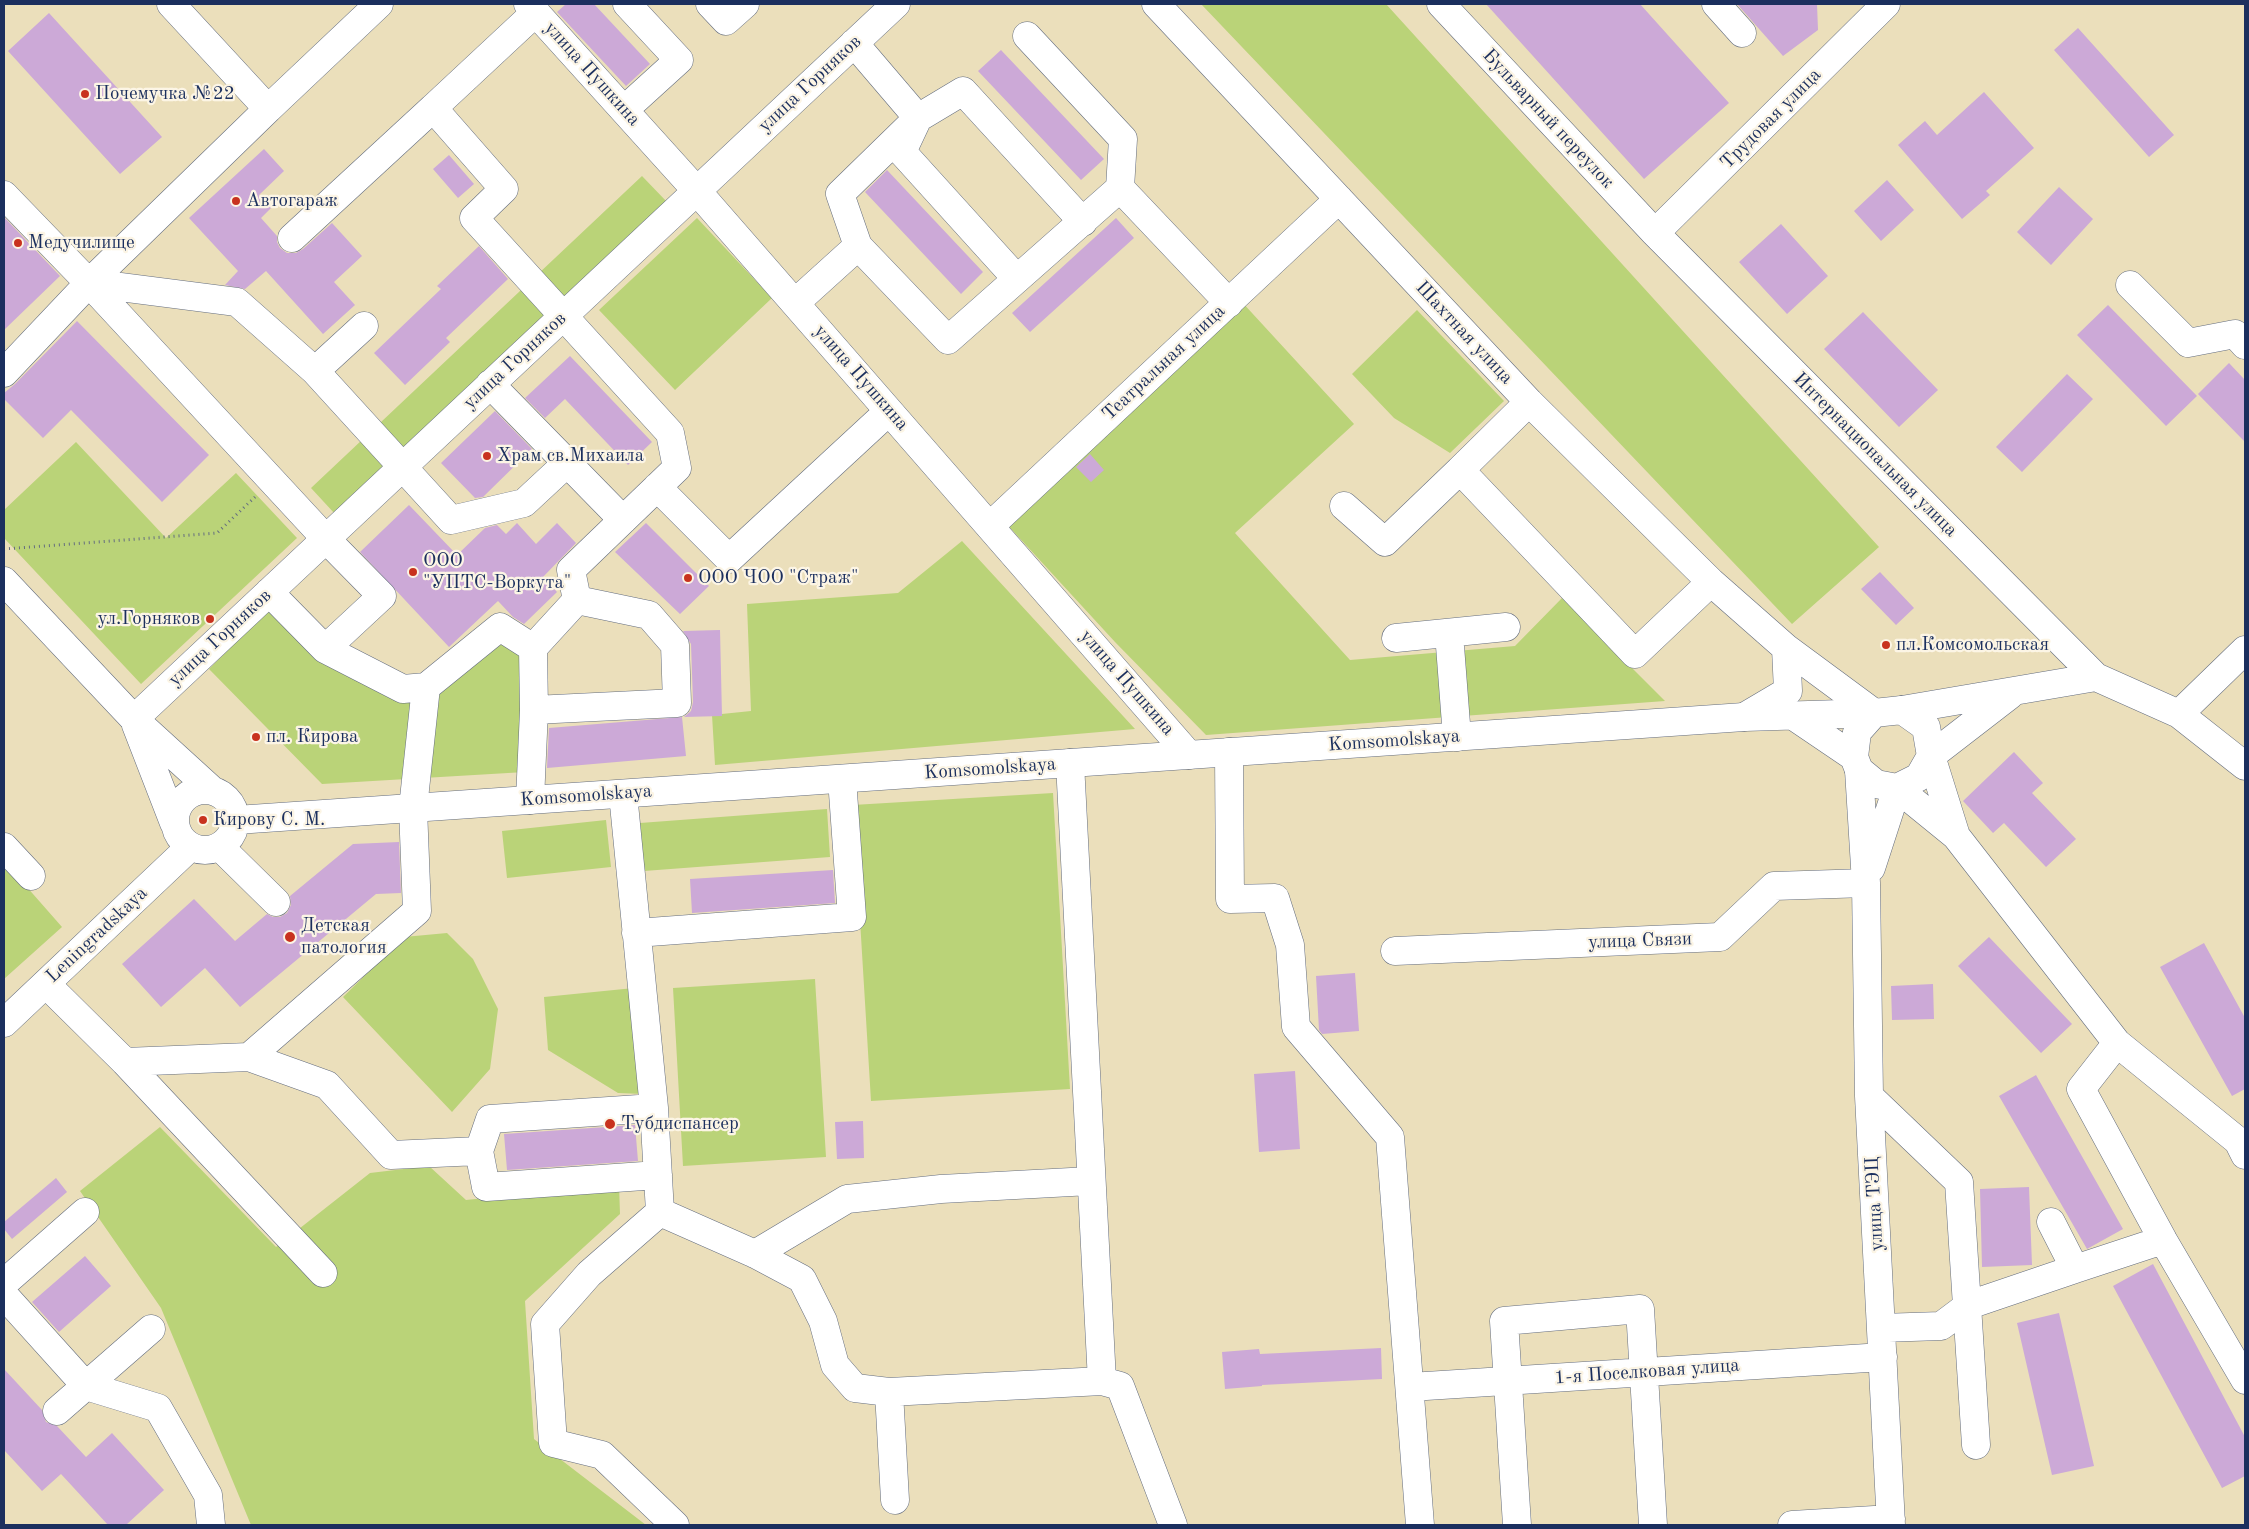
<!DOCTYPE html>
<html>
<head>
<meta charset="utf-8">
<style>
	body { margin:0 }
	#map { position:relative; width:2249px; height:1529px; overflow:hidden; background:#ebdfbb; font-family:"Old Standard TT",serif }
	canvas { display:block }
	.frame { position:absolute; inset:0; border:5px solid #1b2f5e; pointer-events:none }
</style>
</head>
<body>
<div id="map">
<canvas width="2249" height="1529"></canvas>
<div class="frame"></div>
</div>
<script>
const ctx = document.querySelector('canvas').getContext('2d');
ctx.lineJoin = 'round';
function paint(path, color) {
  ctx.fillStyle = color;
  ctx.fill(path, 'evenodd');
}
function toPath(rows) {
  const path = new Path2D();
  for (const r of rows) {
    if (r.length === 3) {
      path.moveTo(r[0] + r[2], r[1]);
      path.arc(r[0], r[1], r[2], 0, 2 * Math.PI);
      continue;
    }
    path.moveTo(r[0], r[1]);
    for (let i = 2; i < r.length; i += 2) path.lineTo(r[i], r[i + 1]);
  }
  return path;
}
function trace(path, color, width, dash) {
  ctx.strokeStyle = color;
  ctx.lineWidth = width;
  ctx.lineCap = dash ? 'butt' : 'round';
  ctx.setLineDash(dash || []);
  ctx.stroke(path);
}
function write(font, color, halo, rows, align = 'center') {
  ctx.font = font + ' "Old Standard TT",serif';
  ctx.lineWidth = 4.5;
  ctx.setLineDash([]);
  ctx.textBaseline = 'middle';
  ctx.strokeStyle = halo;
  ctx.fillStyle = color;
  for (const [text, x, y, turn = 0] of rows) {
    ctx.save();
    ctx.translate(x, y);
    ctx.rotate((+turn || 0) * Math.PI / 180);
    ctx.textAlign = isNaN(turn) ? turn : align;
    if (halo) ctx.strokeText(text, 0, 0);
    ctx.fillText(text, 0, 0);
    ctx.restore();
  }
}
paint(toPath([
	[1201,4,1386,4,1879,547,1792,624],
	[642,176,667,202,335,514,311,488],
	[697,218,772,298,675,390,599,310],
	[1241,301,1354,424,1235,533,1350,660,1515,646,1562,598,1665,701,1206,735,1115,642,1002,519],
	[1417,310,1504,401,1450,453,1394,418,1352,374],
	[76,442,166,538,236,473,297,538,141,684,4,538,4,510],
	[962,541,1135,729,715,765,712,715,751,711,747,604,898,593],
	[272,606,324,659,416,705,498,639,523,653,525,772,322,784,209,669],
	[1053,793,1070,1089,871,1101,853,805],
	[827,809,830,857,644,871,640,823],
	[606,820,611,867,507,878,502,831],
	[4,861,62,927,4,979],
	[447,933,473,959,498,1009,490,1069,452,1112,343,997,404,937],
	[815,979,826,1157,683,1166,673,988],
	[634,988,643,1094,618,1093,548,1050,544,997],
	[160,1127,276,1247,370,1173,429,1166,466,1200,619,1184,620,1214,525,1301,534,1439,646,1525,251,1525,161,1308,80,1191]
]), '#bad378');
paint(toPath([
	[566,4,594,4,650,64,626,86,557,12],
	[1486,4,1640,4,1729,103,1644,179],
	[1737,4,1817,4,1818,30,1783,56],
	[49,13,162,137,120,174,8,51],
	[2078,28,2174,135,2149,157,2054,50],
	[1001,50,1104,159,1081,180,978,71],
	[1984,92,2034,148,1986,191,1990,195,1962,219,1898,145,1925,121,1937,135],
	[264,149,284,171,259,195,271,208,261,218,277,236,277,242,280,248,287,253,296,253,303,249,332,223,362,256,334,282,355,305,323,334,266,271,245,289,225,285,238,271,189,218],
	[449,155,474,184,458,198,433,169],
	[887,170,983,272,961,294,865,192],
	[1887,180,1914,210,1881,241,1854,211],
	[2059,187,2093,219,2051,265,2017,232],
	[4,217,60,276,4,330],
	[1116,218,1134,238,1030,332,1012,313],
	[1781,224,1828,276,1787,314,1739,262],
	[479,246,508,279,446,338,450,342,405,385,374,353,441,289,437,286],
	[2108,305,2197,396,2166,426,2077,335],
	[1863,312,1938,390,1899,427,1824,349],
	[77,321,209,455,162,502,71,410,43,438,4,399,4,393,15,384],
	[570,356,652,442,628,465,565,399,545,418,525,398],
	[2229,363,2245,380,2245,442,2198,394],
	[2067,374,2093,399,2022,472,1996,447],
	[495,411,532,449,483,497,475,498,441,463],
	[1090,454,1104,470,1091,482,1076,467],
	[409,505,457,555,485,528,497,525,506,534,517,523,536,544,557,523,576,543,543,577,557,592,524,624,513,617,498,601,449,647,360,552],
	[646,523,709,586,680,614,615,552],
	[1880,572,1914,608,1896,625,1861,589],
	[720,630,722,716,684,717,691,711,693,702,691,644,683,631],
	[682,717,686,756,547,768,549,728],
	[2014,752,2043,783,2032,793,2076,839,2046,867,2004,823,1993,833,1963,801],
	[399,842,401,893,376,894,240,1007,205,968,161,1007,122,964,194,899,235,941,267,914,273,917,280,917,287,913,291,905,290,896,353,844],
	[833,870,835,903,692,913,690,879],
	[1989,937,2072,1024,2041,1053,1958,966],
	[2204,943,2245,1018,2245,1089,2232,1096,2160,967],
	[1355,973,1359,1031,1322,1034,1319,1030,1316,976],
	[1933,984,1934,1019,1892,1020,1891,986],
	[1295,1071,1300,1149,1259,1152,1254,1074],
	[2036,1075,2123,1229,2087,1249,1999,1096],
	[863,1121,864,1158,837,1159,835,1122],
	[635,1125,638,1161,507,1170,504,1134],
	[56,1178,67,1192,12,1239,4,1229,4,1222],
	[2029,1187,2032,1265,1982,1267,1980,1189],
	[85,1256,111,1286,59,1332,32,1302],
	[2153,1264,2245,1437,2245,1476,2222,1488,2113,1286],
	[2059,1313,2094,1466,2052,1475,2017,1323],
	[1381,1348,1382,1379,1262,1385,1262,1386,1225,1389,1222,1352,1259,1349,1260,1354],
	[4,1369,42,1410,46,1422,57,1426,86,1457,112,1433,164,1490,126,1525,108,1525,61,1474,42,1491,4,1450]
]), '#cca9d7');
const minor = toPath([
	[171,4,268,109,379,4],
	[528,4,696,190,1189,755],
	[710,4,726,21,745,4],
	[1156,4,1529,402,1711,582,1786,648,1874,713],
	[1441,4,1655,233,2096,677,2179,714,2245,766],
	[1716,4,1742,33],
	[1027,36,1123,139,1120,188],
	[854,43,918,118,902,152,1017,279],
	[624,110,679,60,627,4],
	[4,195,89,283,326,539,382,596,325,649],
	[1655,233,1886,4],
	[292,238,433,108],
	[858,246,840,194,918,118,963,91,1083,222],
	[89,283,268,109],
	[2130,285,2188,343,2235,334,2245,345],
	[795,303,858,246,948,340,1120,188,1229,303],
	[315,371,364,326],
	[4,373,89,283,237,302,315,371,451,520,524,503,567,463],
	[490,384,623,520],
	[1529,402,1460,470,1635,654,1711,582],
	[657,487,729,559,889,411],
	[1344,506,1385,542,1460,470],
	[990,526,1339,199],
	[269,592,325,649,403,689,426,687],
	[1449,633,1457,737],
	[1396,638,1506,627],
	[533,648,534,710],
	[1902,710,2096,677],
	[2179,714,2245,650],
	[1744,717,1788,691,1786,648],
	[134,719,896,4],
	[1229,752,1230,899,1275,898,1290,945,1296,1027,1390,1137,1420,1525],
	[1070,763,1102,1381],
	[1859,770,1866,883,1869,1096,1891,1525],
	[623,794,654,1108,660,1212,589,1274,545,1324,553,1443,602,1455,675,1525],
	[530,800,534,710,677,703,675,645,649,615,577,600],
	[1956,836,1931,756,2010,695],
	[4,847,31,876],
	[220,847,276,902],
	[1871,868,1897,788,1956,836,2117,1043,2238,1141,2245,1155],
	[636,933,852,917,842,779],
	[1395,951,1720,937,1774,886,1866,883],
	[46,984,125,1062,323,1273],
	[2117,1043,2081,1089,2163,1240,2245,1380],
	[249,1057,327,1085,391,1155,479,1151,486,1187,658,1175],
	[125,1062,249,1057,417,911,413,808,426,687,500,627,533,648,577,600,571,570,677,468,670,433,474,218,504,189,433,108,536,12],
	[1869,1096,1959,1182,1976,1445],
	[479,1151,490,1119,654,1108],
	[660,1212,755,1254,802,1279,823,1321,835,1365,855,1388,889,1392,1102,1381,1120,1386,1173,1525],
	[2051,1222,2075,1269,2163,1240],
	[755,1254,847,1199,941,1189,1090,1181],
	[4,1283,85,1212],
	[4,1295,86,1386,158,1408,208,1495,211,1525],
	[1881,1328,1941,1326,1969,1305,2075,1269],
	[1410,1387,1883,1357],
	[889,1392,895,1500],
	[57,1411,151,1329],
	[1517,1525,1504,1321,1640,1309,1653,1525],
	[1792,1525,1891,1519]
]);
const major = toPath([
	[4,581,134,719,213,791],
	[1902,710,1926,727,1931,756,1919,777,1897,788,1876,784,1859,770,1854,757,1857,732,1874,713,1902,710],
	[1792,715,1854,757],
	[136,725,174,823],
	[205,820,30],
	[236,820,1744,717,1874,713],
	[4,1023,190,847]
]);
trace(minor, '#646d7f', 29);
trace(major, '#646d7f', 29);
trace(toPath([
	[4,549,217,533,255,497]
]), '#646d7f', 3, [1, 4]);
trace(minor, '#fff', 28);
trace(major, '#fff', 28);
for (const [x, y, r, color] of [
	[85,94,5,"#c8321e"],
	[236,201,5,"#c8321e"],
	[18,243,5,"#c8321e"],
	[487,456,5,"#c8321e"],
	[413,572,5,"#c8321e"],
	[688,578,5,"#c8321e"],
	[210,619,5,"#c8321e"],
	[1886,645,5,"#c8321e"],
	[256,737,5,"#c8321e"],
	[203,820,5,"#c8321e"],
	[290,937,6,"#c8321e"],
	[610,1124,6,"#c8321e"]
]) {
  const dot = new Path2D();
  dot.arc(x, y, r, 0, 2 * Math.PI);
  ctx.fillStyle = color;
  ctx.fill(dot);
  trace(dot, '#fcf5e5', 2);
}
write('19px', '#1b2f5e', '#fcf5e5', [
	["улица Пушкина",592,74,48],
	["улица Горняков",810,84,-43],
	["Бульварный переулок",1548,119,47],
	["Трудовая улица",1771,119,-45],
	["Шахтная улица",1464,333,47],
	["улица Горняков",515,361,-43],
	["Театральная улица",1164,363,-43],
	["улица Пушкина",861,378,49],
	["Интернациональная улица",1875,455,45],
	["улица Горняков",220,638,-43],
	["улица Пушкина",1127,683,49],
	["Komsomolskaya",1394,741,-4],
	["Komsomolskaya",990,769,-4],
	["Komsomolskaya",586,796,-4],
	["Leningradskaya",97,935,-43],
	["улица Связи",1640,941,-2],
	["улица ТЭЦ",1875,1204,-93],
	["1-я Поселковая улица",1647,1372,-4]
]);
write('19px', '#1b2f5e', '#fcf5e5', [
	["Почемучка №22",95,94],
	["Автогараж",246,201],
	["Медучилище",28,243],
	["Храм св.Михаила",497,456],
	["ООО",423,561],
	["\"УПТС-Воркута\"",423,583],
	["ООО ЧОО \"Страж\"",698,578],
	["ул.Горняков",200,619,"right"],
	["пл.Комсомольская",1896,645],
	["пл. Кирова",266,737],
	["Кирову С. М.",213,820],
	["Детская",301,926],
	["патология",301,948],
	["Тубдиспансер",621,1124]
], 'left');
</script>
</body>
</html>
